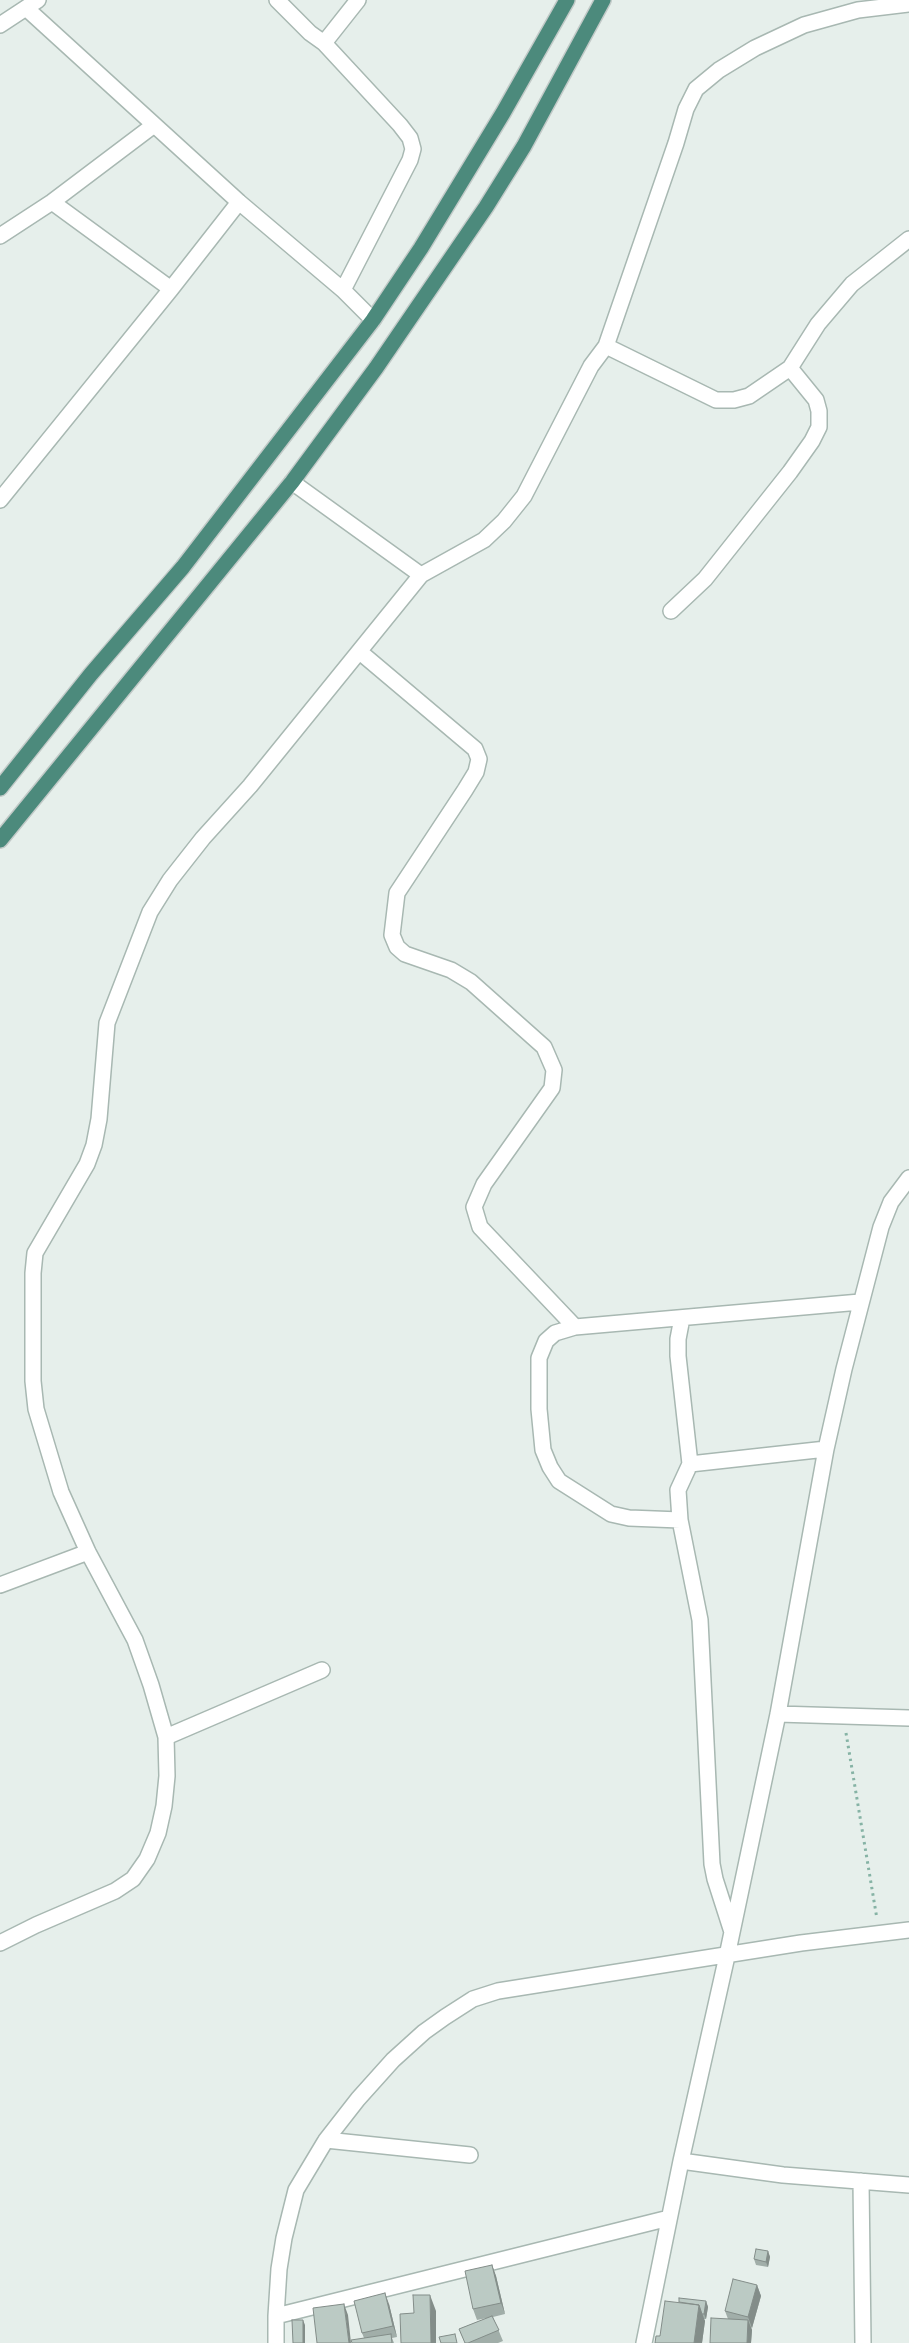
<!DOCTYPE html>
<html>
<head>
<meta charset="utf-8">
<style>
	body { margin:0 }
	canvas { display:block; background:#e6efeb }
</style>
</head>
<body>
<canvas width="909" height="2343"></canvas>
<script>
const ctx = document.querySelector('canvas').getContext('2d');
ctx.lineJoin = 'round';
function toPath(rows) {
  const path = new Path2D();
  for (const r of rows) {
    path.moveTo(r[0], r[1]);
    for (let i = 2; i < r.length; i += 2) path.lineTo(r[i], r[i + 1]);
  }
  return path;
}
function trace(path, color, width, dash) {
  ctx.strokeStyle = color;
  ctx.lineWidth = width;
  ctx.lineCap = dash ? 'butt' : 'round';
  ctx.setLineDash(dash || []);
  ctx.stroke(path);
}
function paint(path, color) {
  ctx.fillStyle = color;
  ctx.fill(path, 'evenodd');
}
const minor = toPath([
	[277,0,310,33,324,43,400,125,410,138,413,149,410,160,343,290],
	[26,8,239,202,343,290,373,320],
	[0,25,38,0],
	[324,43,358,0],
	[52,202,171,289],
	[0,236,52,202,154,125],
	[606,346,716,400,734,400,749,396,790,368,818,324,852,284,909,239],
	[292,482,421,575],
	[0,500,171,289,239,202],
	[671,611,705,579,790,472,812,441,819,427,819,411,816,400,790,368],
	[360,652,475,749,479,759,476,772,465,790,397,893,392,935,397,947,405,954,451,970,471,982,544,1047,554,1070,552,1088,484,1184,474,1207,480,1227,575,1327],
	[682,1318,678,1339,678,1356,690,1464,678,1490,680,1520,700,1620,712,1864,715,1879,732,1932],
	[690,1464,826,1449],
	[680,1520,629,1518,611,1514,559,1481,550,1467,543,1450,539,1409,539,1358,546,1341,555,1333,575,1327,860,1302],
	[0,1585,88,1552],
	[778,1714,909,1718],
	[166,1737,322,1670],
	[0,1943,36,1925,115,1891,133,1879,147,1859,158,1833,164,1806,167,1776,166,1737,151,1685,135,1640,88,1552,61,1492,36,1409,33,1381,33,1273,35,1253,87,1164,94,1145,99,1119,107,1023,150,912,170,880,203,838,250,786,421,575,484,540,504,521,524,496,591,366,606,346,676,143,686,109,696,89,719,70,755,48,804,25,858,10,909,4],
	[326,2140,470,2155],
	[681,2161,783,2175,909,2185],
	[861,2181,863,2343],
	[276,2316,669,2218],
	[276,2343,276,2316,279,2269,284,2238,296,2190,326,2140,358,2099,393,2060,424,2032,445,2017,473,1999,498,1991,801,1943,909,1930],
	[644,2343,681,2161,727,1956,778,1714,826,1449,844,1369,881,1227,891,1202,909,1178]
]);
const trunk = toPath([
	[0,788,91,674,183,567,373,320,421,248,503,113,567,0],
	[0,840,292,482,376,368,486,207,524,146,603,0]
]);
trace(minor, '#a8b8b2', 18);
trace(trunk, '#c2cac8', 18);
trace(toPath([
	[846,1733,877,1919]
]), '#86b3a5', 3, [2.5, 4]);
trace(minor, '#fff', 15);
trace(trunk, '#4c8a7c', 15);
paint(toPath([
	[768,2251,770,2257,768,2267,756,2265,754,2259],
	[492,2265,496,2276,505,2314,493,2317,503,2341,498,2343,465,2343,459,2329,487,2318,477,2320,473,2309],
	[757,2285,761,2296,752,2328,751,2327,752,2330,751,2343,710,2343,728,2319,725,2311],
	[706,2301,708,2307,706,2319,704,2319,705,2321,702,2343,655,2343,660,2336],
	[389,2304,397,2337,392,2338,394,2343,352,2343,364,2338,362,2333]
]), '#a1aea9');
paint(toPath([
	[768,2251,770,2257,768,2267,766,2262],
	[492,2265,496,2276,505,2314,501,2303],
	[757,2285,761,2296,752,2328,748,2317],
	[385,2293,389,2304,397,2337,393,2326],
	[430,2295,436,2311,436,2343,431,2343],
	[706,2301,708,2307,706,2319,704,2314],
	[344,2304,348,2315,351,2343,349,2343],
	[699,2305,705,2321,702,2343,694,2343],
	[303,2320,305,2325,305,2343,303,2343],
	[748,2320,752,2330,751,2343,747,2343]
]), '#838d89');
const building = toPath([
	[756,2249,768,2251,766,2262,754,2259,756,2249],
	[492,2265,501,2303,473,2309,465,2271,492,2265],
	[733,2279,757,2285,748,2317,725,2311,733,2279],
	[385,2293,393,2326,362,2333,354,2301,385,2293],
	[413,2295,430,2295,431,2343,401,2343,400,2314,414,2313,413,2295],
	[679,2298,706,2301,704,2314,702,2314,699,2305,679,2302,679,2298],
	[665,2301,699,2305,694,2343,655,2343,656,2336,660,2336,665,2301],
	[344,2304,349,2343,317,2343,313,2308,344,2304],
	[492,2316,499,2330,468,2343,465,2343,459,2329,492,2316],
	[711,2318,748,2320,747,2343,710,2343,711,2318],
	[292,2320,303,2320,303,2343,293,2343,292,2320],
	[391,2334,392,2343,352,2343,351,2340,391,2334],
	[455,2334,457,2343,441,2343,439,2337,455,2334]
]);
paint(building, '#bbcac4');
trace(building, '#838d89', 1);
</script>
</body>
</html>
